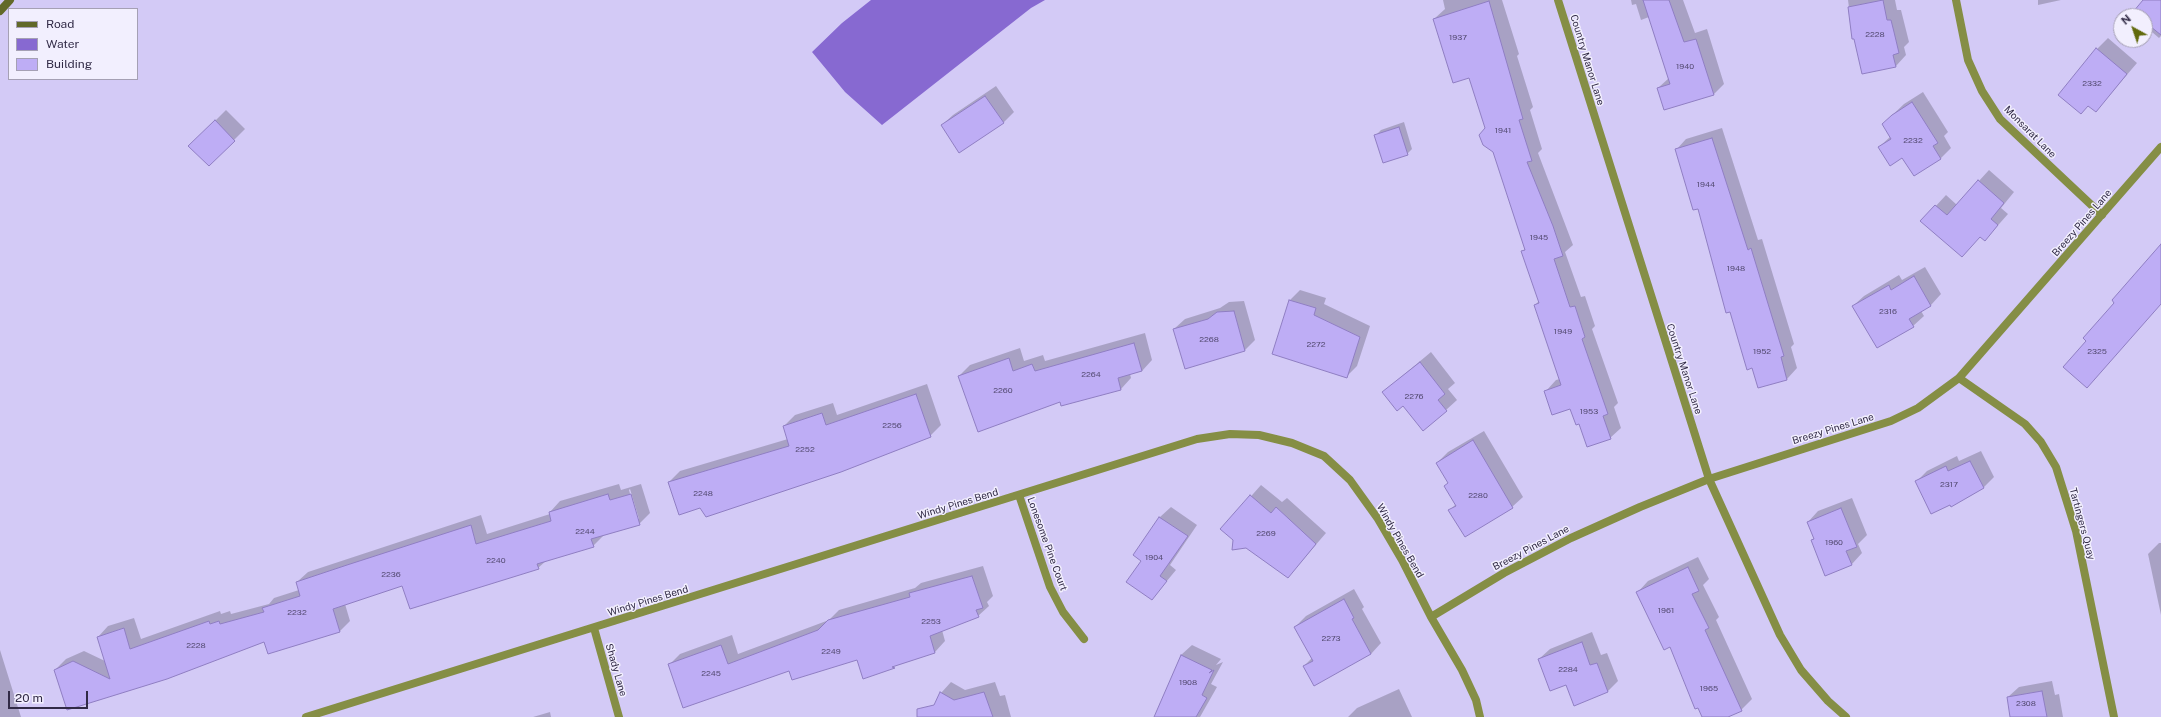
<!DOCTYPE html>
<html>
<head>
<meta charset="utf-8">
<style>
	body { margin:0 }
	#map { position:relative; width:2161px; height:717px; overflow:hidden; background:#d3caf6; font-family:"Public Sans",sans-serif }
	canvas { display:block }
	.legend { position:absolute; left:8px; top:8px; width:130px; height:72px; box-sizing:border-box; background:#f2effe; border:1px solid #a5a0b4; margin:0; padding:5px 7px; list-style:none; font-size:12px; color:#312a46 }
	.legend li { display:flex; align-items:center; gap:8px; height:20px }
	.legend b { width:20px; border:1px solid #a5a0b4 }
	.north { position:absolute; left:2113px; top:8px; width:40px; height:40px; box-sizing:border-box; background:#f2effe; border:1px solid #a5a0b4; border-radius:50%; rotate:320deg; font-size:11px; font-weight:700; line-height:16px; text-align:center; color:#312a46 }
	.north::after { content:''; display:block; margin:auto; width:14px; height:18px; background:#626a0d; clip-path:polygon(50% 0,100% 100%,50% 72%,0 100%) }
	.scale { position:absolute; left:8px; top:691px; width:80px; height:18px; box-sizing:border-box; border:2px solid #312a46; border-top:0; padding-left:5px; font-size:12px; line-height:14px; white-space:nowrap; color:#312a46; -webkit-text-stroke:3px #f2effe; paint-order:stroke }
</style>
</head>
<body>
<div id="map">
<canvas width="2161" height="717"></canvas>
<ul class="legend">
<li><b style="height:5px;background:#626929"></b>Road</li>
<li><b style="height:11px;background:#8769d1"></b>Water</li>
<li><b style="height:11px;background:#beadf5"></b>Building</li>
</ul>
<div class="north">N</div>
<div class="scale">20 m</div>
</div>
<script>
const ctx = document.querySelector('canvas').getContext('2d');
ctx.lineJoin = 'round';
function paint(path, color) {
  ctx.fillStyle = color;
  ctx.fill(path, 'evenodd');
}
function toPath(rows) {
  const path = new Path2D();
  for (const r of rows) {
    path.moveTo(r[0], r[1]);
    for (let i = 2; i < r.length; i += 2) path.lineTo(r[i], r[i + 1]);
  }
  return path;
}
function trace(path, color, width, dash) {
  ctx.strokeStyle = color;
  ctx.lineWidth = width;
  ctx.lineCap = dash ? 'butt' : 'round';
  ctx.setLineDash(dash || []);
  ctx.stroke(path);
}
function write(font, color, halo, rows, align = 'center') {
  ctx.font = font + ' "Public Sans",sans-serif';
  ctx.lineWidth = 3;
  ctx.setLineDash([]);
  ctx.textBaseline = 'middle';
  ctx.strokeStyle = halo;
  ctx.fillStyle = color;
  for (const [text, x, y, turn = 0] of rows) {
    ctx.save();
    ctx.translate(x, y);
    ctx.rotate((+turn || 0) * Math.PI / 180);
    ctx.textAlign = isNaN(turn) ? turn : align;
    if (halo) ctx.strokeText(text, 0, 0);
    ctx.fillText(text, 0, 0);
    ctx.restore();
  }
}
paint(toPath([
	[871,0,1045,0,1031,8,882,125,845,92,812,52,842,23]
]), '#8769d1');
paint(toPath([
	[1443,0,1502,0,1519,54,1517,56,1533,107,1530,110,1542,149,1538,153,1573,245,1565,252,1581,297,1585,296,1595,326,1592,329,1618,403,1614,407,1621,428,1610,438,1580,422,1571,408,1546,391,1556,380,1560,379,1535,305,1539,301,1523,251,1525,249,1470,76,1434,19,1445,9],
	[1631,0,1683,0,1695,33,1707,29,1724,84,1714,94,1658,88,1669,78,1649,17,1641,20,1636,4,1632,5],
	[1848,0,1895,0,1897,10,1901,10,1909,42,1904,47,1906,55,1896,66,1855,38,1853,38],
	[2038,0,2061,0,2038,5],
	[2144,0,2161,0,2161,36,2159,38,2145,26],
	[2108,38,2137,63,2096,111,2089,105,2081,113,2097,49],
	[996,86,1014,112,1003,123,942,125,953,115],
	[1923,92,1948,132,1944,136,1951,148,1940,159,1903,157,1879,147,1890,137,1883,124,1904,104],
	[226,110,245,129,209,165,190,146],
	[1404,122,1412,149,1407,154,1376,135,1381,130],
	[1722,128,1758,240,1762,239,1794,344,1791,347,1797,368,1787,379,1698,208,1676,150,1686,139],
	[1989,170,2014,192,2001,208,2008,214,1985,240,1980,236,1922,221,1946,195,1957,205],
	[1925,267,1941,294,1931,305,1921,311,1924,316,1913,326,1853,306,1864,296,1899,275,1902,280],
	[1300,290,1326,298,1324,304,1370,326,1357,366,1347,376,1273,353,1290,300],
	[1244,301,1255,340,1244,351,1174,329,1185,319,1220,308,1229,302],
	[1145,333,1152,360,1142,371,1130,374,1131,378,1121,389,1061,401,959,376,970,365,1020,348,1024,361,1043,355,1045,361],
	[1431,352,1455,383,1448,389,1457,400,1446,410,1383,392],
	[927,384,941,425,930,436,700,507,669,482,680,471,788,439,784,426,795,415,833,403,837,415],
	[1484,431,1523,497,1512,507,1450,510,1456,504,1449,482,1437,463,1448,452],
	[1981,451,1994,477,1983,488,1970,496,1932,513,1916,482,1927,471,1957,456,1959,461],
	[619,484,621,490,641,484,650,513,639,524,604,535,593,546,547,560,538,568,403,585,345,604,350,621,340,631,265,641,67,709,55,670,66,659,84,651,105,661,98,637,108,626,134,618,141,639,220,611,221,614,230,611,231,614,269,604,274,598,299,590,297,582,308,572,481,515,487,534,550,514,550,512,560,501],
	[630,489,639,519,637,519,629,490],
	[1261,485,1282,502,1287,498,1326,533,1288,577,1222,529],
	[1852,498,1867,535,1858,544,1862,553,1852,564,1826,574,1812,540,1814,538,1808,522,1818,511],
	[1171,507,1197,525,1170,565,1176,570,1152,599,1142,561,1134,555,1160,517],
	[2159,543,2161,543,2161,615,2148,554],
	[1698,557,1709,579,1703,585,1719,617,1716,620,1752,699,1741,710,1726,717,1703,717,1671,645,1638,592,1648,581],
	[983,566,993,596,987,602,989,606,978,616,942,630,945,641,935,652,863,677,857,658,790,669,669,665,680,654,732,635,738,654,829,620,839,610,915,588,921,583],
	[1354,589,1364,607,1362,609,1381,643,1371,654,1304,666,1312,658,1295,627,1306,616],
	[1592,632,1601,655,1607,653,1618,681,1607,692,1567,683,1539,659,1550,649],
	[1192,645,1221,659,1216,665,1223,662,1211,684,1217,687,1200,717,1155,717,1181,655],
	[0,650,21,717,0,717],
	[2052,681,2055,695,2059,694,2063,717,2011,717,2008,697,2019,687],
	[951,682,965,690,995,682,1000,696,1005,695,1011,717,930,717,941,693],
	[1399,689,1412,717,1348,717,1357,708],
	[550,712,551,717,533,717]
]), '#0003');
const building = toPath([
	[1643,0,1669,0,1684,42,1696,39,1714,95,1664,110,1657,88,1670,84,1643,0],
	[1883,0,1887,20,1891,20,1894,32,1899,53,1893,55,1896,67,1862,74,1854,39,1852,39,1848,7,1883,0],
	[2143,0,2161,0,2161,35,2145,22,2145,16,2138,16,2133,12,2143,0],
	[1489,1,1523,119,1519,120,1532,161,1527,162,1553,226,1563,256,1554,259,1570,307,1575,306,1585,337,1582,339,1608,414,1603,416,1611,439,1587,447,1579,424,1576,425,1570,409,1552,415,1544,391,1561,385,1534,305,1539,303,1521,251,1525,250,1493,152,1483,145,1479,135,1485,128,1469,78,1453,83,1433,19,1489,1],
	[2096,48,2127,74,2096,112,2088,106,2081,114,2058,95,2096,48],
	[985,96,1004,123,959,153,941,125,985,96],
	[1912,102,1938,143,1933,146,1941,159,1914,176,1902,158,1890,166,1878,147,1891,139,1882,124,1892,115,1912,102],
	[215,120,235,141,209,166,188,146,215,120],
	[1399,127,1408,155,1383,163,1374,135,1399,127],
	[1712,138,1748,250,1751,248,1784,356,1781,357,1787,380,1758,388,1752,368,1747,370,1730,312,1726,313,1698,209,1693,210,1675,149,1712,138],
	[1978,180,2004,203,1991,219,1998,225,1985,241,1980,237,1962,257,1920,221,1935,205,1947,215,1978,180],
	[2161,244,2161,304,2087,388,2063,367,2086,341,2083,338,2114,303,2112,300,2161,244],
	[1914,276,1931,306,1909,319,1914,327,1877,348,1852,306,1889,285,1891,290,1914,276],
	[1289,300,1316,308,1314,315,1360,337,1347,378,1272,354,1289,300],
	[1234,311,1245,351,1185,369,1173,329,1208,319,1217,312,1234,311],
	[1134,343,1142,371,1118,378,1121,390,1061,406,1060,402,978,432,958,376,1009,358,1013,371,1032,364,1035,371,1134,343],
	[1420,362,1445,394,1438,400,1447,411,1423,431,1403,406,1397,411,1382,392,1420,362],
	[916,394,931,437,841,472,706,517,700,508,679,515,668,482,789,446,783,426,822,413,826,425,916,394],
	[1473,440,1513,508,1465,537,1448,510,1456,506,1444,486,1448,483,1436,463,1473,440],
	[1970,461,1984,488,1951,507,1950,505,1931,514,1915,481,1946,466,1948,471,1970,461],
	[608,494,610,500,631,494,640,525,591,539,594,547,537,564,539,569,410,609,402,586,333,609,340,632,268,654,264,642,167,679,67,710,54,670,73,661,110,679,97,637,124,628,130,649,209,621,210,624,219,621,220,624,264,612,262,608,300,596,296,582,347,565,471,525,476,544,551,521,549,512,608,494],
	[1250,495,1271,513,1276,507,1316,544,1288,578,1246,548,1232,550,1233,540,1220,529,1250,495],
	[1841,508,1857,547,1846,551,1852,565,1825,576,1811,540,1814,539,1807,522,1841,508],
	[1159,517,1188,536,1160,576,1167,581,1152,600,1126,582,1141,561,1133,555,1159,517],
	[1688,567,1699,591,1692,594,1709,628,1705,630,1742,711,1728,717,1702,717,1698,708,1695,709,1670,647,1664,650,1636,592,1688,567],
	[972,576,983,608,976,610,979,617,930,636,935,653,892,667,895,668,863,679,857,660,792,680,789,671,683,708,668,664,721,645,728,664,818,630,828,620,910,597,909,593,972,576],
	[1344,599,1354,618,1352,619,1371,654,1314,686,1303,666,1313,661,1294,627,1344,599],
	[1582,642,1590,665,1597,663,1608,692,1574,706,1566,685,1550,691,1538,659,1582,642],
	[1181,655,1212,670,1209,673,1214,670,1202,695,1207,698,1196,717,1154,717,1181,655],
	[2042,691,2047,717,2010,717,2007,697,2042,691],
	[940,692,954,700,984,692,993,717,917,717,917,709,934,705,940,692]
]);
paint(building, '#beadf5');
trace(building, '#8f7ec2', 1);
trace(toPath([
	[1558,0,1709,479,1780,635,1801,670,1828,701,1846,717],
	[1956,0,1968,60,1982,91,2000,119,2102,215],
	[1959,378,2025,424,2041,442,2056,467,2076,531,2114,717],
	[1019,495,1050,587,1063,612,1084,639],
	[1431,617,1504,573,1571,538,1640,507,1709,479,1891,421,1918,408,1959,378,2161,147],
	[594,628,619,717],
	[306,717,1197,439,1230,434,1259,435,1292,443,1324,456,1350,480,1378,519,1402,560,1431,617,1462,670,1476,700,1480,717]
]), '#858e45', 8);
trace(toPath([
	[0,11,10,0]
]), '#626929', 8);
write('8px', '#544b72', null, [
	["2228",1875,35],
	["1937",1458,38],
	["1940",1685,67],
	["2332",2092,84],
	["1941",1503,131],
	["2232",1913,141],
	["1944",1706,185],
	["1945",1539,238],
	["1948",1736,269],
	["2316",1888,312],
	["1949",1563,332],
	["2268",1209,340],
	["2272",1316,345],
	["1952",1762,352],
	["2325",2097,352],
	["2264",1091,375],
	["2260",1003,391],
	["2276",1414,397],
	["1953",1589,412],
	["2256",892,426],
	["2252",805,450],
	["2317",1949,485],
	["2248",703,494],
	["2280",1478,496],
	["2244",585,532],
	["2269",1266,534],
	["1960",1834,543],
	["1904",1154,558],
	["2240",496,561],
	["2236",391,575],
	["1961",1666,611],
	["2232",297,613],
	["2253",931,622],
	["2273",1331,639],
	["2228",196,646],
	["2249",831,652],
	["2284",1568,670],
	["2245",711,674],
	["1908",1188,683],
	["1965",1709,689],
	["2308",2026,704]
]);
write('10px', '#312a46', '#f2effe', [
	["Country Manor Lane",1587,60,73],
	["Monsarat Lane",2030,132,45],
	["Breezy Pines Lane",2082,223,-49],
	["Country Manor Lane",1684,369,72],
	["Breezy Pines Lane",1833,429,-17],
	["Windy Pines Bend",958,504,-17],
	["Tartingers Quay",2082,524,75],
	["Windy Pines Bend",1400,541,60],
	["Lonesome Pine Court",1047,544,70],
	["Breezy Pines Lane",1531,548,-28],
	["Windy Pines Bend",648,601,-17],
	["Shady Lane",616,670,74]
]);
</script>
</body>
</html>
